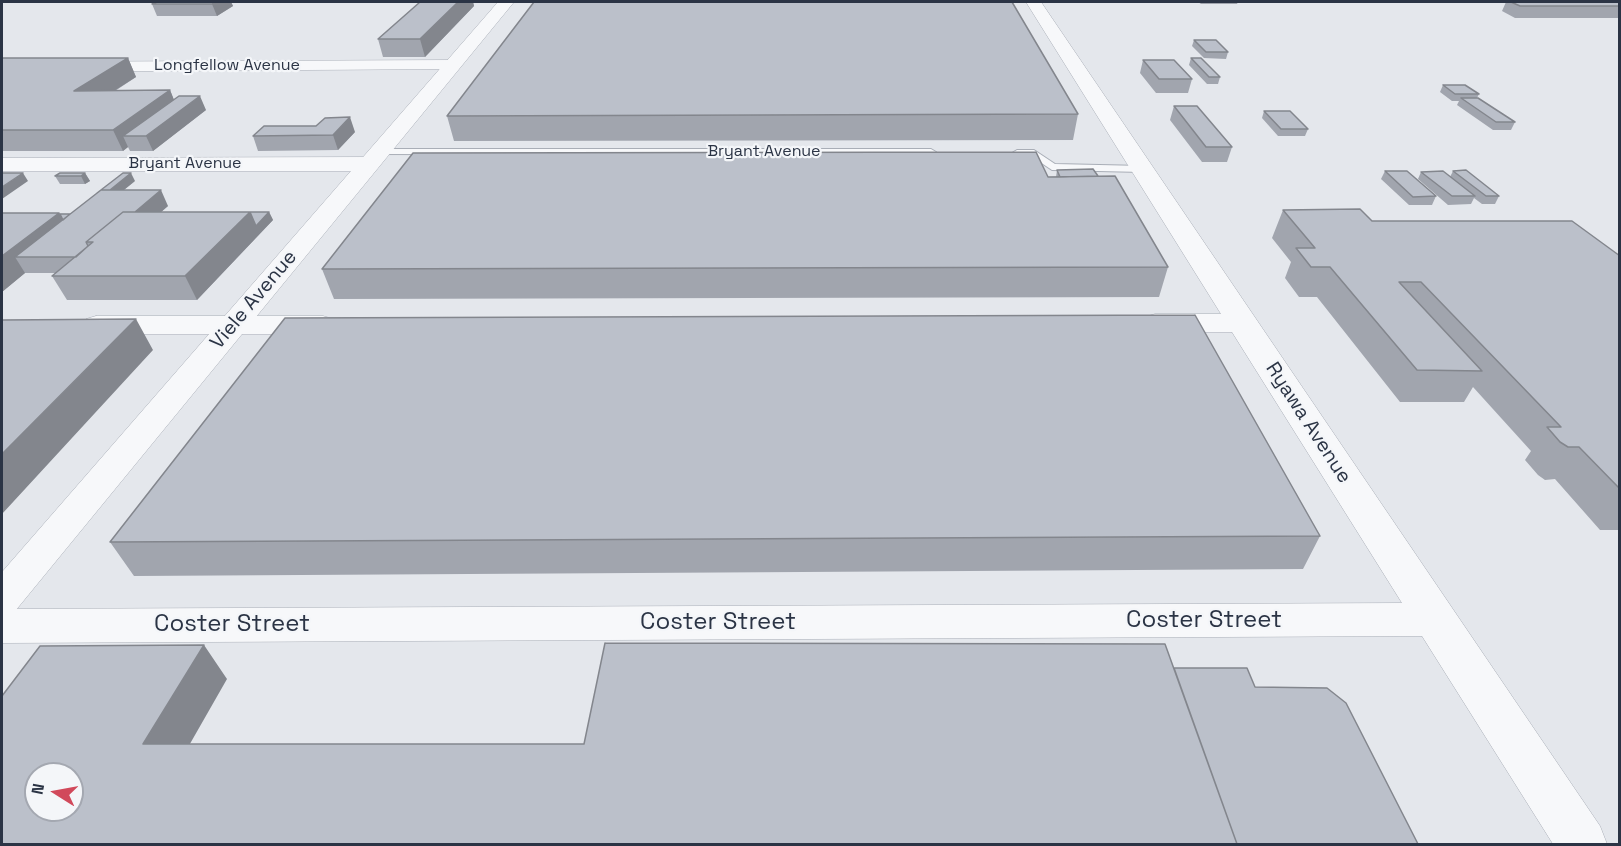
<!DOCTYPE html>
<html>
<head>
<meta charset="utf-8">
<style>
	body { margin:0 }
	#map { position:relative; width:1621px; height:846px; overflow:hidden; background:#e4e7ec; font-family:"Space Grotesk",sans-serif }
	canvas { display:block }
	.frame { position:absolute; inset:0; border:3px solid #2b3445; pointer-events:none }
	.north { position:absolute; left:24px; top:762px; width:60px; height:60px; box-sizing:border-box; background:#f4f6f9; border:2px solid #a4a8b1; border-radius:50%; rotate:281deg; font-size:16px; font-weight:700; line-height:24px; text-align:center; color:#2b3445 }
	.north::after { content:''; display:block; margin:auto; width:21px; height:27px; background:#d1495b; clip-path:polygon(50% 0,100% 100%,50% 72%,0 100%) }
</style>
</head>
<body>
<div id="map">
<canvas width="1621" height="846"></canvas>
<div class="frame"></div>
<div class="north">N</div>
</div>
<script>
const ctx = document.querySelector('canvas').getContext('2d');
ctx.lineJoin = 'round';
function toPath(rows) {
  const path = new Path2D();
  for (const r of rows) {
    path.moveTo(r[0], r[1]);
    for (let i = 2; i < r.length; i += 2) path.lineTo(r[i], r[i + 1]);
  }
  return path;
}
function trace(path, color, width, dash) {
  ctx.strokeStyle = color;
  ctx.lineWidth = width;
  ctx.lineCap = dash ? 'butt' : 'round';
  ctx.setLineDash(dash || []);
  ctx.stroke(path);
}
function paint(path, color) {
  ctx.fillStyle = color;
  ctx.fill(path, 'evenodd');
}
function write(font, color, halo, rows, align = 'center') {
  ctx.font = font + ' "Space Grotesk",sans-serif';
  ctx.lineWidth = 4.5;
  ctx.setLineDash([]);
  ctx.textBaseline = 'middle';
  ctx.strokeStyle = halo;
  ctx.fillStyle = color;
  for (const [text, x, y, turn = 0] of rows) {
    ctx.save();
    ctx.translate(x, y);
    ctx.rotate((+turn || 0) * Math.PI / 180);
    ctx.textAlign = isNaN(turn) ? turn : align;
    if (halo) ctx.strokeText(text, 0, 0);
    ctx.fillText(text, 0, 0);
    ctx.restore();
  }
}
const service = toPath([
	[379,149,931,149,936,152,931,155,375,154,374,152,379,149],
	[1034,150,1055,164,1143,166,1149,169,1143,172,1052,170,1031,156,1017,156,1012,153,1017,150,1034,150]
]);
const minor = toPath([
	[1026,2,1041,2,1600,826,1607,844,1553,844,1422,636,2,643,2,609,1402,603,1232,332,1155,332,1145,329,1141,323,1145,317,1155,314,1221,314,1026,2],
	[452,60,458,61,461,65,458,69,2,72,2,62,452,60],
	[369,157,377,159,380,164,377,169,369,171,2,171,2,158,369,157],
	[96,316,323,316,333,319,337,325,333,331,323,334,96,334,86,331,82,325,86,319,96,316]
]);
const tertiary = toPath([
	[498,2,514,2,16,610,2,615,2,572,498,2]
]);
trace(service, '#a9aeb7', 2);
trace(minor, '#a9aeb7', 1);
trace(tertiary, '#a9aeb7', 1);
paint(service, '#f7f8fa');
paint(minor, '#f7f8fa');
paint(tertiary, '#f7f8fa');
paint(toPath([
	[231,2,233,6,217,16,157,16,152,4],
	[420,2,473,2,474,6,425,57,383,57,378,39],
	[1198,2,1238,2,1237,4,1201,4],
	[1506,2,1620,2,1620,18,1515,18,1502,11],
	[1194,40,1228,52,1226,59,1204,58,1192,46],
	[2,58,128,58,136,77,115,91,170,90,174,100,206,110,153,151,130,151,128,147,123,151,2,151],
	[1191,58,1220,77,1218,84,1207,84,1189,65],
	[1143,60,1192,79,1188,93,1156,93,1140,73],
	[1443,85,1479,94,1477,98,1515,122,1511,130,1493,130,1457,105,1459,101,1452,101,1440,92],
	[1174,106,1232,147,1227,162,1202,162,1170,120],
	[1264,111,1308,129,1305,136,1278,136,1262,118],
	[1078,114,1073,140,454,141,447,116],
	[355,132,338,150,258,151,253,136],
	[1057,170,1098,176,1168,267,1159,297,334,299,322,269,1056,177],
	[1385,171,1436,196,1432,205,1409,205,1381,179],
	[1453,171,1499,196,1495,204,1482,204,1474,198,1471,204,1448,205,1418,179,1421,172,1450,177],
	[85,173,90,181,85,184,60,184,55,176],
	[135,181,124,190,168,206,161,212,269,212,273,220,197,300,67,300,52,276,56,273,25,273,2,292,2,213,70,214],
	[1283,210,1372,221,1620,256,1620,530,1600,530,1555,479,1545,480,1538,475,1525,460,1531,451,1473,387,1464,402,1400,402,1317,297,1299,297,1285,278,1291,262,1272,238],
	[1320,536,1303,569,134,576,110,542]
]), '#a1a5ae');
paint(toPath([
	[217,2,231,2,233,6,217,16,212,4],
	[458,2,473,2,474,6,425,57,420,39],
	[128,58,136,77,84,110,74,91],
	[170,90,178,110,123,136,128,147,123,151,113,130],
	[200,96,206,110,153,151,146,136],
	[350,117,355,132,338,150,333,135],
	[23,173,28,181,2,199,2,187],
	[85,173,90,181,85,184,81,176],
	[131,173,135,181,110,201,106,193],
	[161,190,168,206,104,262,95,245],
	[250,212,269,212,273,220,197,300,185,276],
	[59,213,67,227,15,257,25,273,2,292,2,256],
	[136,319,153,350,2,514,2,454],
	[204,645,227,679,171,777,143,744]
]), '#83868d');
const building = toPath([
	[157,2,217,2,212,4,152,4,157,2],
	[420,2,458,2,420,39,378,39,420,2],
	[534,2,1012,2,1078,114,447,116,534,2],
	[1511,2,1620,2,1620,6,1520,6,1511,2],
	[1194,40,1216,40,1228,52,1206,52,1194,40],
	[2,58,128,58,74,91,170,90,113,130,2,130,2,58],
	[1191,58,1201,58,1220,77,1209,77,1191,58],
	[1143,60,1174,60,1192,79,1159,79,1143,60],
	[1443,85,1465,85,1479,94,1455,94,1443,85],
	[179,96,200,96,146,136,123,136,179,96],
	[1461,98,1478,98,1515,122,1496,122,1461,98],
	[1174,106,1197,106,1232,147,1206,147,1174,106],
	[1264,111,1290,111,1308,129,1281,129,1264,111],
	[350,117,333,135,253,136,264,126,316,126,325,118,350,117],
	[1036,152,1048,177,1115,176,1168,267,322,269,413,153,1036,152],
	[1093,169,1098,176,1060,177,1057,170,1093,169],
	[1466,170,1499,196,1486,196,1453,171,1466,170],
	[1385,171,1407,171,1436,196,1413,197,1385,171],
	[1443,171,1475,196,1452,196,1421,172,1443,171],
	[2,173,23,173,2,187,2,173],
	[60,173,85,173,81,176,55,176,60,173],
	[123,173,131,173,110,190,101,190,97,193,123,173],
	[101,190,161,190,135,212,123,212,86,242,88,246,76,257,15,257,101,190],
	[1360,209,1372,221,1572,221,1620,256,1620,489,1579,447,1568,447,1560,442,1547,427,1561,427,1421,282,1399,282,1482,371,1417,370,1330,267,1311,267,1296,248,1315,248,1283,210,1360,209],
	[123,212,250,212,185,276,52,276,93,242,86,242,123,212],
	[250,212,269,212,256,226,250,212],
	[2,213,59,213,2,256,2,213],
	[60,214,70,214,63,220,60,214],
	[1195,315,1320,536,110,542,285,318,1195,315],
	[136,319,2,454,2,320,136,319],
	[605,643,1165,644,1237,844,2,844,2,696,40,646,204,645,143,744,584,744,605,643],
	[36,774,72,774,72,810,36,810,36,774],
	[1174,668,1247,668,1255,687,1327,688,1346,703,1418,844,1237,844,1174,668]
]);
paint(building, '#bbc0ca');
trace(building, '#83868d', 1.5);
write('16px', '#2b3445', '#f4f6f9', [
	["Longfellow Avenue",227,66],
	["Bryant Avenue",764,152],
	["Bryant Avenue",185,164]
]);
write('20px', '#2b3445', '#f4f6f9', [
	["Viele Avenue",254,300,-50],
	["Ryawa Avenue",1308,423,57]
]);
write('24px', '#2b3445', '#f4f6f9', [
	["Coster Street",1204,620],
	["Coster Street",718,622],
	["Coster Street",232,624]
]);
</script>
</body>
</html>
